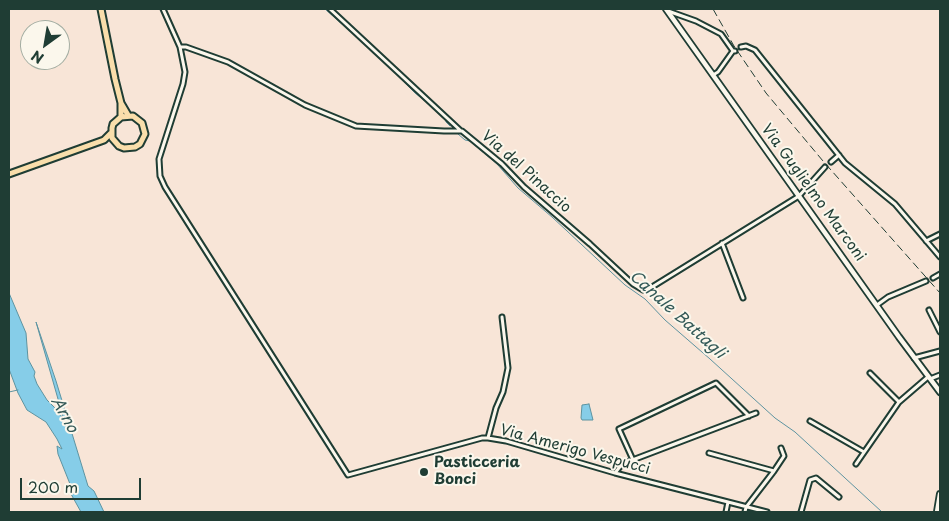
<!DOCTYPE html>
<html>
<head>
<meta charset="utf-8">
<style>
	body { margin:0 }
	#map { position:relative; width:949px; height:521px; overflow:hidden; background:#f8e5d7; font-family:"Playpen Sans",sans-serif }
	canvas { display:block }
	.frame { position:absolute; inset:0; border:10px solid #1f3d34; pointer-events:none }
	.north { position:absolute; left:20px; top:20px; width:50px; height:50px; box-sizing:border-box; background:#fbf7ec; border:1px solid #a3ada2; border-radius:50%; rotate:212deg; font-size:14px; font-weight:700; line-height:20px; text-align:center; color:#1f3d34 }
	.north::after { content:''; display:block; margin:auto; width:18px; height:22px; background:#1f3d34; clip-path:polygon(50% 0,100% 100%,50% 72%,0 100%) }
	.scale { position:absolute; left:20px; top:478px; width:121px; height:22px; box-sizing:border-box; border:2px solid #1f3d34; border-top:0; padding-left:6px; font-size:15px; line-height:18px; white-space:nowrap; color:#1f3d34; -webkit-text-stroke:4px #fbf7ec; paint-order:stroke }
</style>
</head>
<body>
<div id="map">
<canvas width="949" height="521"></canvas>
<div class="frame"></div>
<div class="north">N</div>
<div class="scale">200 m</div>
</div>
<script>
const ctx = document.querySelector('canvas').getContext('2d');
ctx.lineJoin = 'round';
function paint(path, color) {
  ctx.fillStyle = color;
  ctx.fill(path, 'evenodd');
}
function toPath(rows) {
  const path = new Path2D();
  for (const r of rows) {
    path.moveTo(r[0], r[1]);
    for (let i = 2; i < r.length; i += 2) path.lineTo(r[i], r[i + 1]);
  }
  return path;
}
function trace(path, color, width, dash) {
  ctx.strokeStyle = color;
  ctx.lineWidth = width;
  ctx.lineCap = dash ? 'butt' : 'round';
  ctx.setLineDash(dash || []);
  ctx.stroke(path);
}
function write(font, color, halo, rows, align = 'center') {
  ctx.font = font + ' "Playpen Sans",sans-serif';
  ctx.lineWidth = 4;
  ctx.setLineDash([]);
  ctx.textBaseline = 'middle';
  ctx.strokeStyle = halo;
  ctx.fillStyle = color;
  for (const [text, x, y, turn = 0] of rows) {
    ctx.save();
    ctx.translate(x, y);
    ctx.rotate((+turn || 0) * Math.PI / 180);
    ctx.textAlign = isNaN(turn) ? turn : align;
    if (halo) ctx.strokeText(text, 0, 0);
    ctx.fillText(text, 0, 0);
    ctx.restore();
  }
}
const water = toPath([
	[9,293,26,333,28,359,35,372,34,376,37,384,47,400,57,410,64,420,36,322,56,381,88,486,94,491,104,512,81,512,71,494,70,484,58,454,57,446,62,449,57,439,46,422,27,410,18,393,9,369,9,293],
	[589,404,593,420,582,420,581,418,582,405,589,404]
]);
paint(water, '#86cde8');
trace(water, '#5d93a0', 1);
trace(toPath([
	[325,9,377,55,415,93,435,109],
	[445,118,446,122,450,126],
	[458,134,465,140,470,141,497,164,518,188,552,217,625,285,645,299,665,320,710,359,775,418,795,432,882,512],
	[9,392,18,390]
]), '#5d93a0', 1);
const minor = toPath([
	[163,9,180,47,185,72,183,84,159,159,160,176,165,187,348,475,482,438,488,438,506,441,615,473,767,512],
	[330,9,461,131],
	[668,11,696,21,721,34,733,51,735,51],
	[180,47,186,47,228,62,305,105,356,126,444,131,462,131,502,164,524,187,590,244,633,284,643,290,652,287,799,196,825,167],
	[741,47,746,46,755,50,845,163,895,204,940,257],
	[713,75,718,72,733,51],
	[831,162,839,155],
	[926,241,940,234],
	[722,243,743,298],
	[933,278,940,274],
	[877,305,888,297,926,281],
	[929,310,940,332],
	[914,358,940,351],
	[870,373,899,402],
	[930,379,940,375],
	[810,421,864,452],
	[488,438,496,408,503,392,508,368,502,317],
	[709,453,774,471],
	[633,460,619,429,716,383,749,416],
	[856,464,899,402,928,377],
	[615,473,622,464,756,413],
	[747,506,774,471,784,456,781,448],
	[726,512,728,502],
	[745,512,746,507],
	[801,512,810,480,816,478,839,497]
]);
const tertiary = toPath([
	[666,9,899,337,940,392],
	[937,512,940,494]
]);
const primary = toPath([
	[101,9,115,79,121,103,128,115],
	[121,117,133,116,142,123,145,134,140,144,135,147,124,148,119,146,112,138,112,128,113,124,121,117,121,103],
	[9,174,104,140,111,133]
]);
trace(minor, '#1f3d34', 7);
trace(tertiary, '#1f3d34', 8);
trace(primary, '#1f3d34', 9);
trace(minor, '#fbf7ec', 3);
trace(tertiary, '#fbf7ec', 4.5);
trace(primary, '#f9deab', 5);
trace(toPath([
	[713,9,734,46,766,93,823,161,940,293]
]), '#1f3d34', 1, [8, 4]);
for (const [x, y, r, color] of [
	[424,472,5,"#1f3d34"]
]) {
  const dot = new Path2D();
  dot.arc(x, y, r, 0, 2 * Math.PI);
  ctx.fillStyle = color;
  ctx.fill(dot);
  trace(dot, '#fbf7ec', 2);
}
write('15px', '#1f3d34', '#fbf7ec', [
	["Via del Pinaccio",526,172,42],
	["Via Guglielmo Marconi",813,193,54],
	["Via Amerigo Vespucci",575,450,15]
]);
write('bold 15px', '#1f3d34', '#fbf7ec', [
	["Pasticceria",434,463],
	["Bonci",434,480]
], 'left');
write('italic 16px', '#345a58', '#fbf7ec', [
	["Canale Battagli",677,315,42],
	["Arno",64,415,61]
]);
</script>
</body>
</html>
